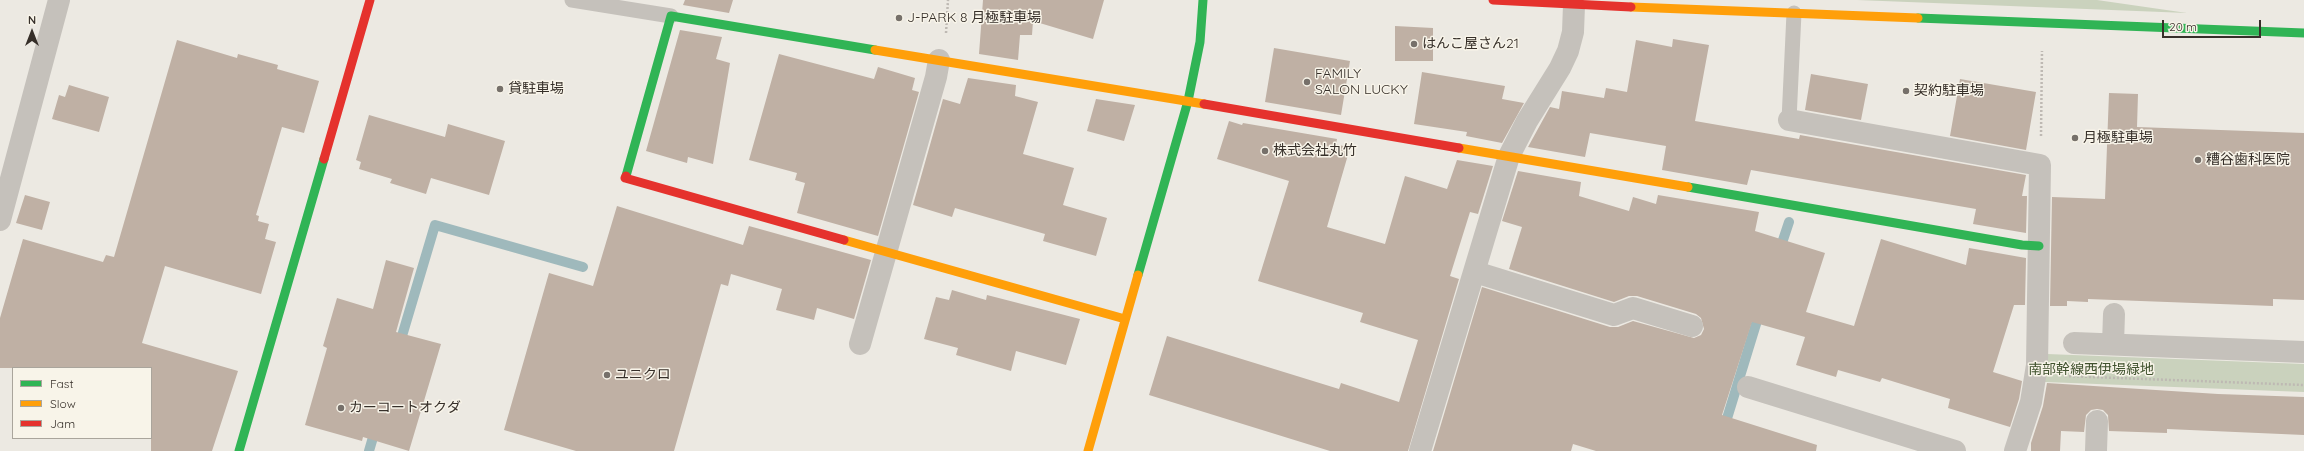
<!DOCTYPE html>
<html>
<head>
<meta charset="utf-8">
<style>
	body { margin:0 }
	#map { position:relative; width:2304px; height:451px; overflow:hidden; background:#ece9e2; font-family:Quicksand,sans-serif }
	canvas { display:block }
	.legend { position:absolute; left:12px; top:367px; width:140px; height:72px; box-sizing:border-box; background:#f8f4e9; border:1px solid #aaa59c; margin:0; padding:5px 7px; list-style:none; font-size:12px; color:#362f29 }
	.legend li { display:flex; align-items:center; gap:8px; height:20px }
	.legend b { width:20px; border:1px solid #aaa59c }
	.north { position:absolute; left:12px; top:12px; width:40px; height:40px; -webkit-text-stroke:3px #f8f4e9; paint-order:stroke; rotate:0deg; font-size:11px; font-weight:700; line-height:16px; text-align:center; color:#362f29 }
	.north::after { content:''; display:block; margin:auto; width:14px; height:18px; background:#362f29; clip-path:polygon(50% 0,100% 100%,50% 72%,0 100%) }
	.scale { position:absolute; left:2162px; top:20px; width:99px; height:18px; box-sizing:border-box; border:2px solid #362f29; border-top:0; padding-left:5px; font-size:12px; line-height:14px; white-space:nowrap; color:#362f29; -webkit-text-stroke:3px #f8f4e9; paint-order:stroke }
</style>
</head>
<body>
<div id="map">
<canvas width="2304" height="451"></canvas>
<ul class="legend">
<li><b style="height:5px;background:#30b455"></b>Fast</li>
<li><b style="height:5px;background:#ff9f0a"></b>Slow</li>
<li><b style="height:5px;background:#e5322d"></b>Jam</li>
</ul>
<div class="north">N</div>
<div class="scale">20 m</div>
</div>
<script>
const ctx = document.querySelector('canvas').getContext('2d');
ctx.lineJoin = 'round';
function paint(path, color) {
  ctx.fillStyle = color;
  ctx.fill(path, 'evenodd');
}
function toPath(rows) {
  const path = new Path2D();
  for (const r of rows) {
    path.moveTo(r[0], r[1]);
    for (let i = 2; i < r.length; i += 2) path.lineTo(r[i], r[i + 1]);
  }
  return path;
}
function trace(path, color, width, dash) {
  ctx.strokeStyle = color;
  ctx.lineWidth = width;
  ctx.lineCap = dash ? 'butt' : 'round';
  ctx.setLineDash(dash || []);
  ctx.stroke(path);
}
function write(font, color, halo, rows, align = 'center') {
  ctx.font = font + ' Quicksand,"Noto Sans JP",sans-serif';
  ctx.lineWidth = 3;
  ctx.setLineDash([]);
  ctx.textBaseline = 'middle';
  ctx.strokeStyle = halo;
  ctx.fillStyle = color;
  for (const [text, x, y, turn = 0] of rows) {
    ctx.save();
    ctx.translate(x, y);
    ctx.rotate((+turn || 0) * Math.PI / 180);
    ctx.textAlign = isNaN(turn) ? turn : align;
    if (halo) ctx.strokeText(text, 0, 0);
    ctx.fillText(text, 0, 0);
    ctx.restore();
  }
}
paint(toPath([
	[1857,0,2097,0,2187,13,2061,8],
	[2047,354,2304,364,2304,392,2045,382]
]), '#cad2bd');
trace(toPath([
	[1779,252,1789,222],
	[399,346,435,225,583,267],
	[369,451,376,427],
	[1717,451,1760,311]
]), '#9fb9bc', 10);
paint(toPath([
	[685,0,733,0,729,13,683,5],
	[983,0,1104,0,1093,39,1033,21,1032,35,1020,35,1018,60,979,54],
	[1395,26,1433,28,1433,61,1395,61],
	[680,30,722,37,716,59,730,63,713,164,688,157,687,163,646,151],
	[1673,39,1709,45,1695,121,1799,139,1800,135,2026,175,2022,196,2027,196,2026,233,1973,224,1976,209,1751,170,1747,185,1662,170,1666,146,1590,133,1585,157,1528,147,1550,107,1559,109,1562,91,1604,98,1606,88,1627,92,1636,40,1672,47],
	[177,40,237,58,238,54,278,65,277,69,319,81,304,133,282,127,256,215,259,216,258,221,269,224,265,239,276,242,261,294,165,266,142,343,238,371,212,451,151,451,151,368,0,368,0,318,23,239,103,262,106,255,114,257],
	[1274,48,1350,61,1341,115,1265,102],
	[779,54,874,79,878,67,915,78,912,90,919,92,878,236,797,213,805,183,795,180,797,173,749,160],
	[1422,72,1505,86,1502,99,1524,103,1502,143,1466,136,1467,132,1414,124],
	[1811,74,1868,84,1861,120,1805,110],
	[968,78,1016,85,1015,96,1038,102,1023,154,1074,168,1063,205,1107,218,1096,256,1043,241,1045,234,955,208,952,217,913,205,943,99,960,104],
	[1960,79,2036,92,2026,150,1950,136],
	[69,85,109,97,99,132,52,119,59,95,65,97],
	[2109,93,2138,94,2137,127,2304,133,2304,300,2273,299,2273,306,2088,299,2088,302,2067,301,2067,306,2050,306,2052,197,2105,199],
	[1096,99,1135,105,1124,141,1087,131],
	[369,115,445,137,448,124,505,141,489,195,431,178,426,194,390,183,392,179,359,169,361,162,356,160],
	[1229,121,1242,125,1243,123,1337,139,1336,144,1350,148,1327,227,1385,244,1405,176,1447,189,1457,160,1493,166,1478,214,1470,212,1450,276,1459,279,1408,451,1330,451,1149,395,1167,336,1339,389,1341,383,1399,402,1418,340,1360,322,1363,313,1258,281,1289,181,1217,159],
	[1518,171,1581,182,1579,196,1629,211,1633,197,1656,204,1658,195,1759,212,1755,231,1825,253,1806,312,1854,326,1881,239,1966,265,1969,248,2026,258,2025,305,2014,305,1993,372,2022,381,2019,399,2010,427,1948,408,1950,399,1882,378,1880,382,1838,370,1836,377,1796,365,1805,337,1752,322,1722,415,1817,445,1816,451,1596,451,1573,444,1571,451,1433,451,1482,287,1610,327,1618,327,1633,321,1694,338,1701,335,1704,329,1701,318,1696,314,1637,296,1629,296,1614,302,1509,269,1522,227,1502,221],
	[25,195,50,202,42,230,16,223],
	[617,206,743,245,749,226,871,260,854,319,817,308,814,320,776,310,782,289,731,274,728,286,721,284,674,451,576,451,504,430,549,273,593,286],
	[386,260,414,268,396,332,441,344,409,451,363,437,362,441,305,425,327,348,323,346,337,298,373,309],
	[952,290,986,300,987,295,1080,319,1066,365,1016,351,1011,371,956,355,958,348,924,339,936,297,949,300],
	[2047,383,2218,394,2304,397,2304,435,2167,429,2167,433,2109,431,2108,415,2103,410,2097,409,2091,410,2086,415,2084,432,2061,431,2060,451,2031,451,2031,443,2043,406]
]), '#bfb0a4');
trace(toPath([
	[946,33,948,0],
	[2041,136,2042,51],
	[2065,376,2304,385]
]), '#beb9b3', 2.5, [2, 2]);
trace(toPath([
	[572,0,671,16],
	[1789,120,1794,13]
]), '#c5c1bb', 15);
trace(toPath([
	[1789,120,2040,165,2037,365,2031,402,2015,451],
	[0,220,59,0],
	[1475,272,1614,315,1633,308,1692,326],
	[2074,343,2304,352],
	[860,344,936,77,939,60],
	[2113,344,2114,314],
	[1748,387,1955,451],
	[1420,451,1509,156,1527,121,1560,68,1568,51,1573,32,1574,5],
	[2096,451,2097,421]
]), '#c5c1bb', 22);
trace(toPath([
	[1918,18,2304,33],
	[626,176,671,16,875,50],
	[1688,187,2022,245,2039,246],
	[1138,275,1188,101,1200,42,1203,0],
	[239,451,324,159]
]), '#30b455', 9);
trace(toPath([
	[1631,7,1918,18],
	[875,50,1204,104],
	[1459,148,1688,187],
	[844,240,1125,319],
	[1088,451,1138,275]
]), '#ff9f0a', 9);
trace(toPath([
	[1493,0,1631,7],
	[1204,104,1459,148],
	[324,159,370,0],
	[626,176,625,178,844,240]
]), '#e5322d', 9);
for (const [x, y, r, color] of [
	[899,18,4,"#76706a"],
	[1414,44,4,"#76706a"],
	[1307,82,4,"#76706a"],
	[500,89,4,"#76706a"],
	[1906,91,4,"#76706a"],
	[2075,138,4,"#76706a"],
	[1265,151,4,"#76706a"],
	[2198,160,4,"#76706a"],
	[607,375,4,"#76706a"],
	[341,408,4,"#76706a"]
]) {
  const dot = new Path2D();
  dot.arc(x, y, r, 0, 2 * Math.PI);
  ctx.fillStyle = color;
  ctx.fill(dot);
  trace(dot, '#f8f4e9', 1.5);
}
write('14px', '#362f29', '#f8f4e9', [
	["J-PARK 8 月極駐車場",907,18],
	["はんこ屋さん21",1422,44],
	["FAMILY",1315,74],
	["SALON LUCKY",1315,90],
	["貸駐車場",508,89],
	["契約駐車場",1914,91],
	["月極駐車場",2083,138],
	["株式会社丸竹",1273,151],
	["糟谷歯科医院",2206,160],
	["ユニクロ",615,375],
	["カーコートオクダ",349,408]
], 'left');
write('14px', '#40522e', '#f8f4e9', [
	["南部幹線西伊場緑地",2091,370]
]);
</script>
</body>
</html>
